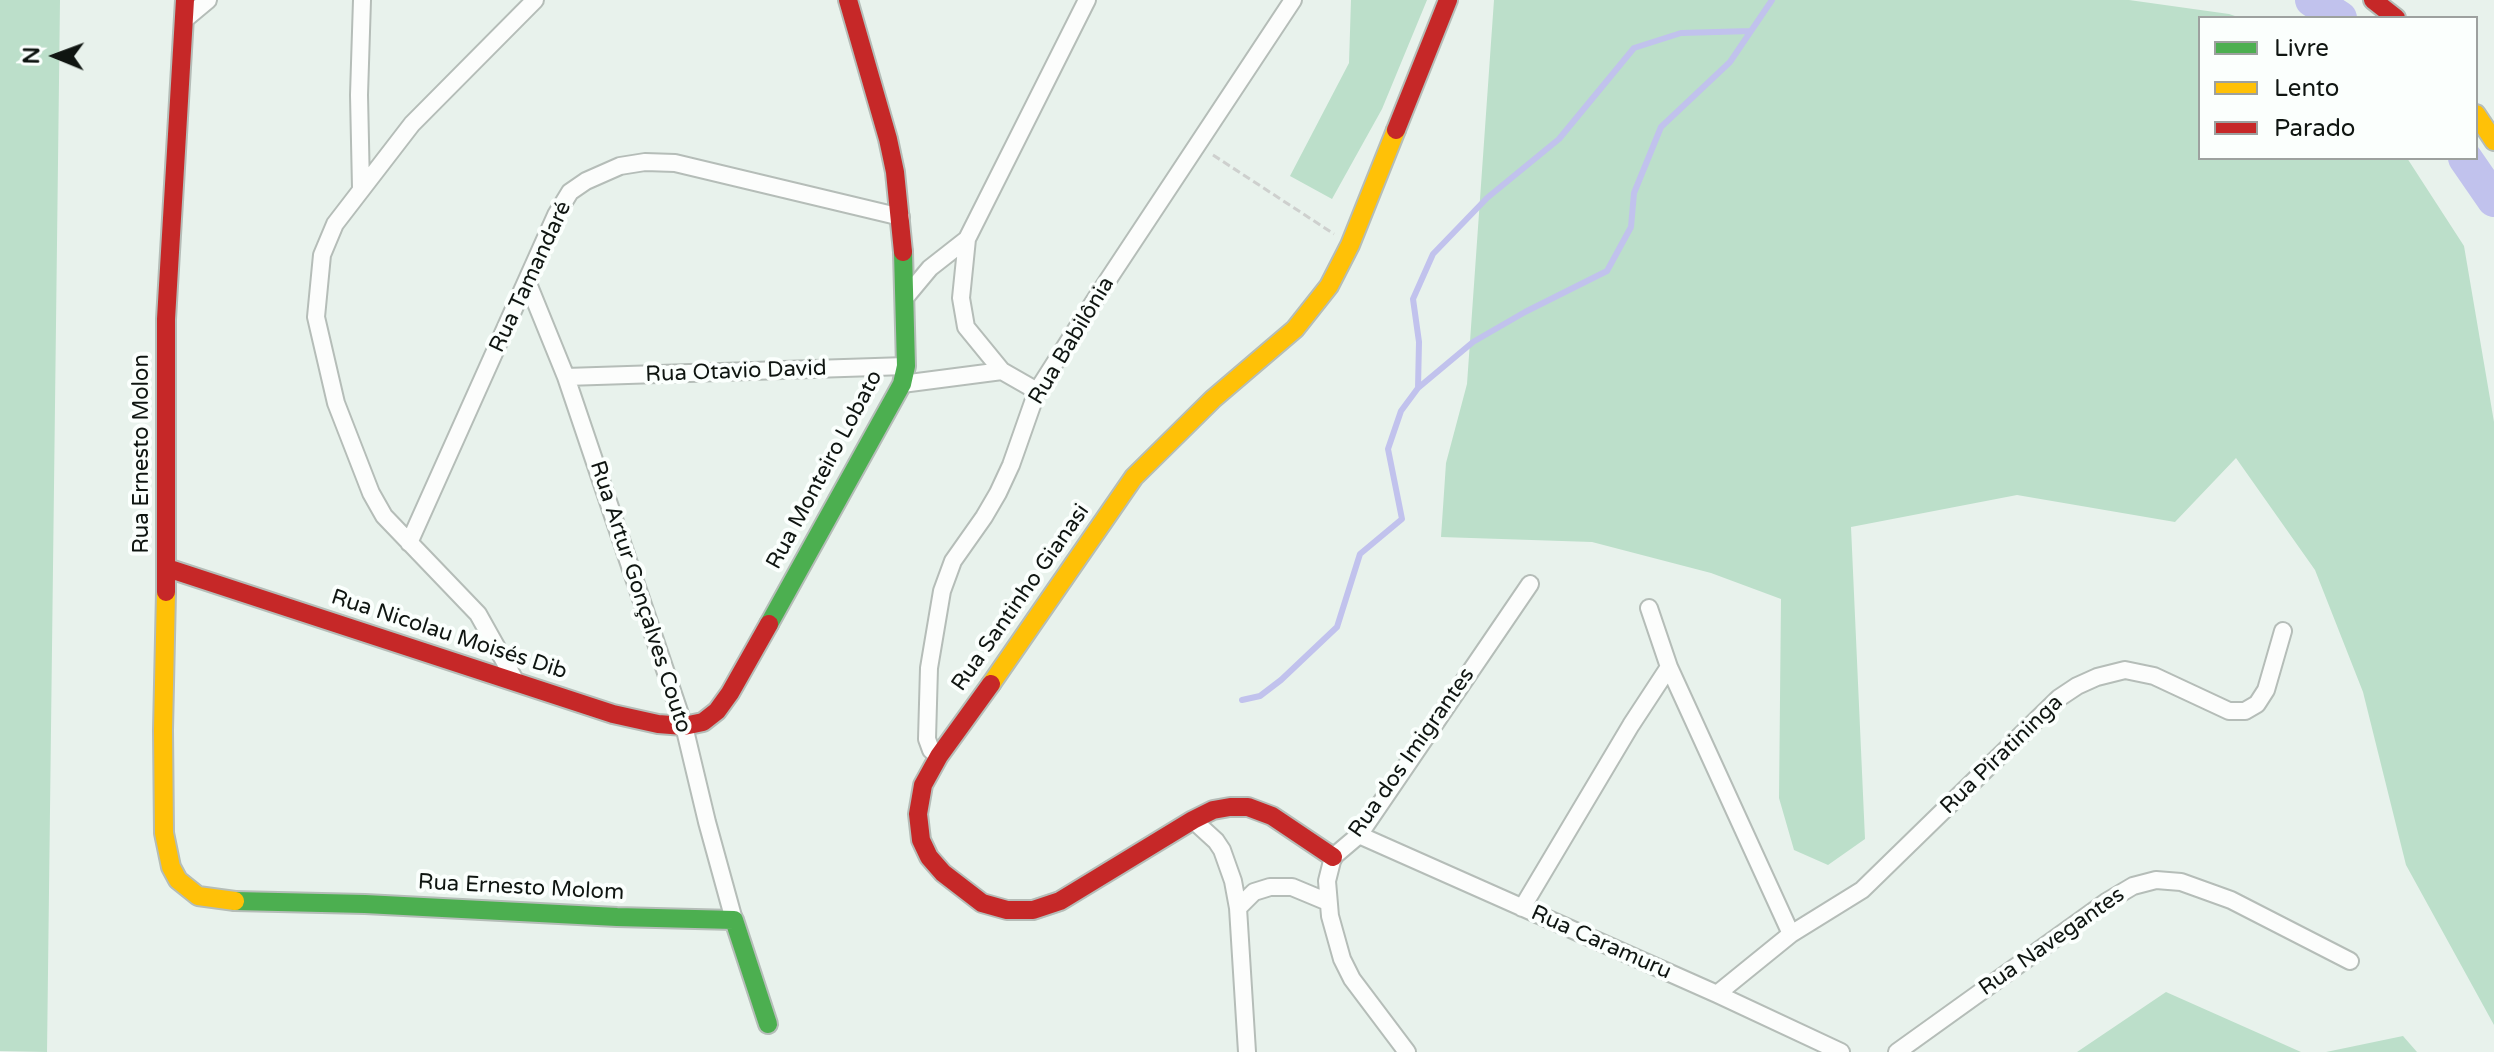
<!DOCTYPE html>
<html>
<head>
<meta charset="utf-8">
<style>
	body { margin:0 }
	#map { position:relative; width:2494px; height:1052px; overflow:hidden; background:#e8f2ec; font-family:"Varela Round",sans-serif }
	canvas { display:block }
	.legend { position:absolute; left:2198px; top:16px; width:280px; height:144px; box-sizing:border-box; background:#fbfffd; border:2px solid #9da19f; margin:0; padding:10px 14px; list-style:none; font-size:24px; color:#0f1511 }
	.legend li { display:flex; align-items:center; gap:16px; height:40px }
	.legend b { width:40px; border:2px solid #9da19f }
	.north { position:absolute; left:16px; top:16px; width:80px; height:80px; -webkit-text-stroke:6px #fbfffd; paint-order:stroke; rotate:271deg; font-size:22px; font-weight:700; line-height:32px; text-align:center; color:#0f1511 }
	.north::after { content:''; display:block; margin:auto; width:28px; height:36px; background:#0f1511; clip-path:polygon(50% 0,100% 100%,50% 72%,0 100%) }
</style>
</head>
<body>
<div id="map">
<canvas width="2494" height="1052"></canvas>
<ul class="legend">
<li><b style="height:10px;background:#4caf50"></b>Livre</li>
<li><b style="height:10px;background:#ffc107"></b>Lento</li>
<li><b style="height:10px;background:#c62828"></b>Parado</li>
</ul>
<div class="north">N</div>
</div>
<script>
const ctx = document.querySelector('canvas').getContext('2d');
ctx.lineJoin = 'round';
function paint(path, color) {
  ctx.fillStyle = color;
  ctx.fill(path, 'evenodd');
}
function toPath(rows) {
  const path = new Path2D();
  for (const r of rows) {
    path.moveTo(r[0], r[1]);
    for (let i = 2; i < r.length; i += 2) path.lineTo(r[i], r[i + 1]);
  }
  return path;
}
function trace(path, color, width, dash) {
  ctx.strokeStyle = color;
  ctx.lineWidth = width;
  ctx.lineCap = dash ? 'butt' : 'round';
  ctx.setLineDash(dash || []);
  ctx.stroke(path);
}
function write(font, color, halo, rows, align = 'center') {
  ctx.font = font + ' "Varela Round",sans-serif';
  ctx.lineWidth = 8;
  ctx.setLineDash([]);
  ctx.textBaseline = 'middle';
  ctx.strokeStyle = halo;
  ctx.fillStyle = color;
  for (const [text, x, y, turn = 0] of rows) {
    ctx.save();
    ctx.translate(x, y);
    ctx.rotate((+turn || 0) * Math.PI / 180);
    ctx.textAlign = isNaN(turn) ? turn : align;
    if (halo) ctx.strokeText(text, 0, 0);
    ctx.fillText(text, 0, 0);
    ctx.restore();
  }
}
paint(toPath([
	[0,0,60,0,47,1052,0,1051],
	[1351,0,1427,0,1382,109,1332,199,1290,176,1349,63],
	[1494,0,2129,0,2229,14,2241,18,2200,18,2200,158,2407,158,2464,246,2494,422,2494,1025,2406,865,2363,692,2315,570,2236,458,2175,522,2017,495,1851,527,1865,839,1828,865,1794,850,1779,798,1781,599,1711,573,1592,542,1441,537,1446,463,1467,384],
	[2166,992,2301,1052,2077,1052],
	[2403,1036,2417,1052,2326,1052]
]), '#bcdfca');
trace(toPath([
	[1418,388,1473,342,1525,312,1607,271,1631,227,1634,193,1661,127,1730,62,1751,31],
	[1242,700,1260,696,1281,680,1337,627,1360,554,1402,519,1388,449,1401,411,1418,388,1419,342,1413,299,1433,254,1487,198,1559,139,1634,48,1681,33,1751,31,1772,0]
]), '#c1c2ed', 6);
trace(toPath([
	[2312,0,2340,18],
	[2465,158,2494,200]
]), '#c1c2ed', 34);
const street = toPath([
	[184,20,208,0],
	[361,188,359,95,362,0],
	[967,239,961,298,966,327,1002,371,1037,391],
	[527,281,566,377,684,726,707,822,734,920],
	[905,298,930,268,967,239,1087,0],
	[566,377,906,366],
	[902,384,1002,371],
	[409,543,556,215,570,192,586,181,620,166,645,162,675,163,901,217],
	[1649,608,1669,667,1791,934],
	[516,682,478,614,384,516,371,493,336,403,316,317,322,255,335,224,412,124,535,0],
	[939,756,931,750,927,739,929,668,942,591,953,561,984,517,998,493,1011,465,1037,391,1100,292,1293,0],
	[1193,820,1216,841,1222,850,1233,881,1238,908,1247,1052],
	[1359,835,1717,994,1841,1052],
	[1238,908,1254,892,1270,887,1292,887,1328,902],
	[1522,908,1631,725,1669,667],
	[1717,994,1791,934,1862,890,2059,698,2077,686,2097,677,2125,670,2154,676,2229,711,2245,711,2257,704,2266,690,2283,631],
	[1407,1052,1352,979,1342,959,1330,916,1327,881,1333,857,1359,835,1530,584],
	[1897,1052,2106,902,2133,886,2156,880,2181,882,2231,900,2350,961]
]);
const fast = toPath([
	[769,624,902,384,906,366,903,252],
	[235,901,365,904,617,917,734,920,768,1024]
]);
const slow = toPath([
	[2476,114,2494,141],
	[166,592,163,730,164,833,171,867,178,880,198,896,235,901],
	[991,684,1134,477,1213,399,1295,329,1329,286,1350,245,1396,130]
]);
const jam = toPath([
	[848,0,888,139,895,172,903,252],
	[2373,0,2396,18],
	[1396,130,1448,0],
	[167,568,613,714,658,724,684,726,703,722,717,711,730,693,769,624],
	[166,592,166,319,185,0],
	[991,684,939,756,923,785,918,814,921,840,929,857,943,873,982,903,1007,910,1033,910,1060,901,1193,820,1213,810,1230,807,1248,807,1272,816,1333,857]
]);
trace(street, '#b5bdb8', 20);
trace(fast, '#b5bdb8', 22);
trace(slow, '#b5bdb8', 22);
trace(jam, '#b5bdb8', 22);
trace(toPath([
	[1213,155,1334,234]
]), '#ced0ce', 3, [8, 4]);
trace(street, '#fcfdfc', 16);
trace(fast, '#4caf50', 18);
trace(slow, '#ffc107', 18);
trace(jam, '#c62828', 18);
write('22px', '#0f1511', '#fbfffd', [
	["Rua Tamandaré",531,277,-65],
	["Rua Babilônia",1072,341,-59],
	["Rua Otavio David",736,372,-2],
	["Rua Ernesto Molon",142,454,-90],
	["Rua Monteiro Lobato",825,470,-62],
	["Rua Artur Gonçalves Couto",640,597,72],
	["Rua Santinho Gianasi",1021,598,-55],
	["Rua Nicolau Moisés Dib",449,635,18],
	["Rua dos Imigrantes",1412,753,-55],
	["Rua Piratininga",2002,755,-44],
	["Rua Ernesto Molom",521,888,3],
	["Rua Navegantes",2052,942,-35],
	["Rua Caramuru",1601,943,24]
]);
</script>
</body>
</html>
